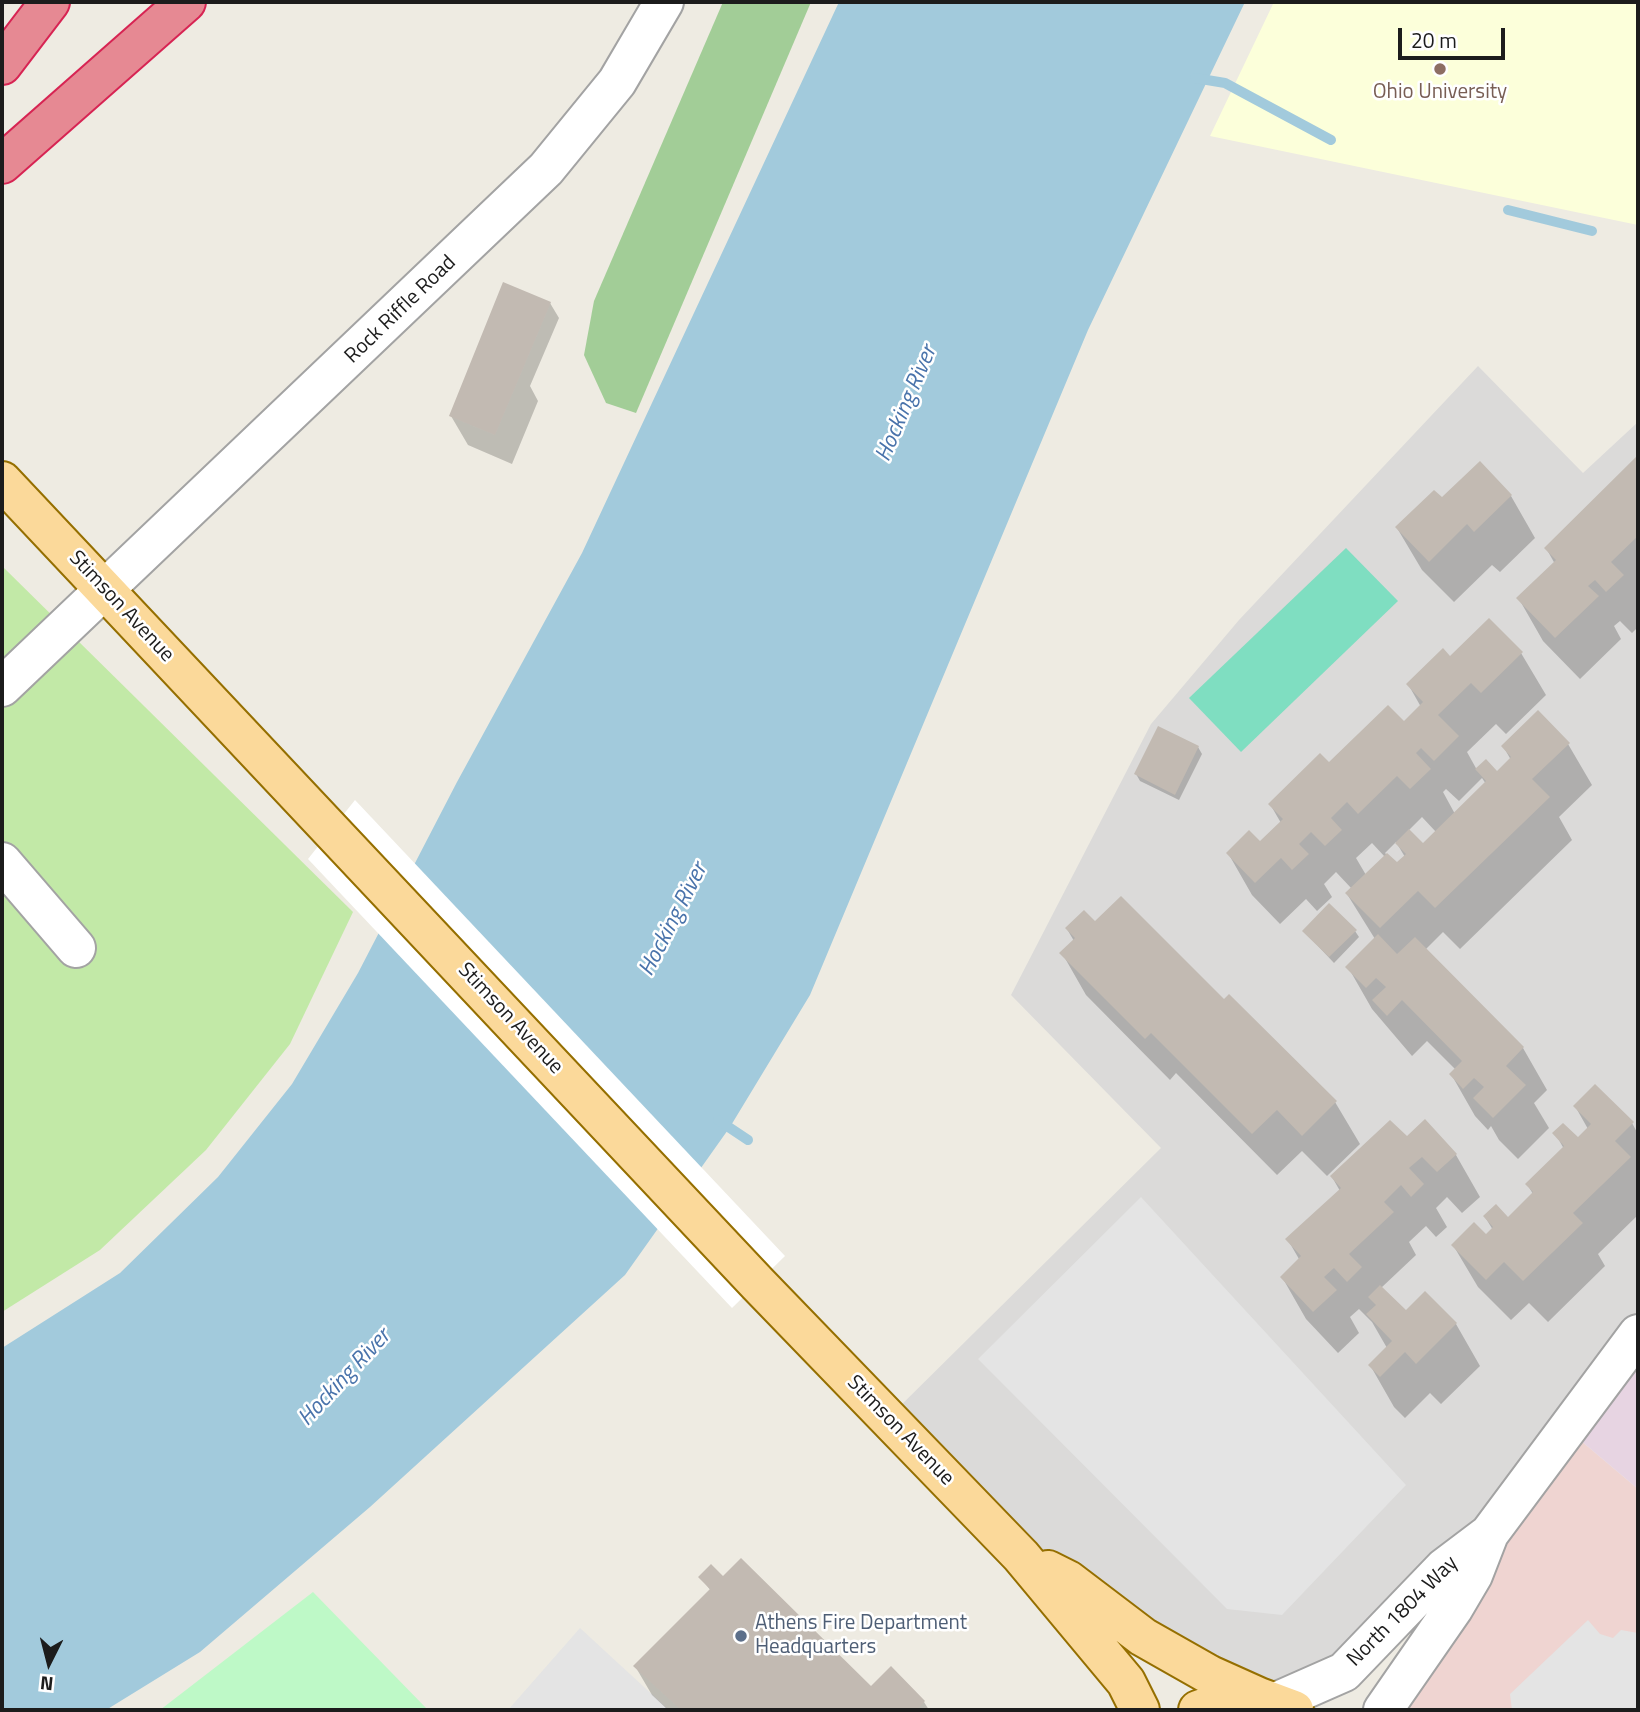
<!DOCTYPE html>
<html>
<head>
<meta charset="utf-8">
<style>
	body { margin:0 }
	#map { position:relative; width:1640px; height:1712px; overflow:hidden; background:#eeebe2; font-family:"Titillium Web",sans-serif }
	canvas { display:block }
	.frame { position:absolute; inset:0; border:4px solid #1c1c1c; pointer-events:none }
	.north { position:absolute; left:14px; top:1628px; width:70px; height:70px; -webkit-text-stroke:5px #fff; paint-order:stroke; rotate:186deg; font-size:19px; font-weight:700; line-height:28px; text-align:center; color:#1c1c1c }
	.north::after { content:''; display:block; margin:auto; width:24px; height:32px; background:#1c1c1c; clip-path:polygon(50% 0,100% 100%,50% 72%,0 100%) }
	.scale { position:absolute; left:1398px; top:28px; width:107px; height:32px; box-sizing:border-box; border:4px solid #1c1c1c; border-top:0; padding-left:9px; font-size:21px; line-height:24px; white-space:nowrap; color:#1c1c1c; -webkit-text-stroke:5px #fff; paint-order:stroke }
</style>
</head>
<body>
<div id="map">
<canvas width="1640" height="1712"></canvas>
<div class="frame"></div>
<div class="north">N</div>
<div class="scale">20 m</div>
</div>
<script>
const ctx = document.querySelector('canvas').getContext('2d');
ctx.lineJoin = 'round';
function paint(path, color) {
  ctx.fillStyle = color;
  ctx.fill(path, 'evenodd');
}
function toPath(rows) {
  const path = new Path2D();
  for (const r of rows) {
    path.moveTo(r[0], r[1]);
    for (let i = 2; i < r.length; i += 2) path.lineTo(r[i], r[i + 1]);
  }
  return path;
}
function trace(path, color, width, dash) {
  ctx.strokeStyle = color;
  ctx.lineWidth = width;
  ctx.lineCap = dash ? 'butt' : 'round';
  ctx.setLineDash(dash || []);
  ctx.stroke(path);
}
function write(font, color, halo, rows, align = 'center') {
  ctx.font = font + ' "Titillium Web",sans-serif';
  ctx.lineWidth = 5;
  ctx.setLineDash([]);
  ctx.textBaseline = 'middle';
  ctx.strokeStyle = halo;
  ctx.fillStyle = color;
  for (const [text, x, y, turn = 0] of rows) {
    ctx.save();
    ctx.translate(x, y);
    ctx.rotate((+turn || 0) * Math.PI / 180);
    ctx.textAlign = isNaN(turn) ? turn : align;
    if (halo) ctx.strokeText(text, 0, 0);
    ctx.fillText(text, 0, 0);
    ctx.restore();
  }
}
paint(toPath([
	[1478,366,1583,473,1638,422,1638,1334,1489,1534,1276,1702,1110,1613,888,1418,1161,1148,1011,995,1151,724,1239,620]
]), '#dbdad9');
paint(toPath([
	[1567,1429,1638,1489,1638,1710,1383,1710]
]), '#efd4d1');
paint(toPath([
	[1638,1334,1638,1489,1567,1429]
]), '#e7d4e2');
paint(toPath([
	[1274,2,1638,2,1638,225,1210,136]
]), '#fcffda');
paint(toPath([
	[2,566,353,912,290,1044,206,1150,100,1250,2,1312]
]), '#c2e9a7');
paint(toPath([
	[723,2,811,2,636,413,606,403,584,355,594,301]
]), '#a2cd97');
paint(toPath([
	[313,1592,428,1710,160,1710]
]), '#bef9c7');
paint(toPath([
	[1346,548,1398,601,1241,752,1189,698]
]), '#7fdec1');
paint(toPath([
	[1141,1197,1406,1485,1282,1615,1227,1609,978,1359],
	[1588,1620,1600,1634,1613,1638,1621,1630,1638,1633,1638,1710,1512,1710,1510,1694],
	[580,1628,669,1710,508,1710]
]), '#e4e4e4');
paint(toPath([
	[839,2,1245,2,1088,330,810,995,730,1127,625,1275,370,1507,200,1652,106,1710,2,1710,2,1348,120,1273,218,1177,292,1084,358,973,457,782,582,553]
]), '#a2cadc');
paint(toPath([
	[355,800,785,1256,732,1308,308,859]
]), '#fff');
paint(toPath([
	[550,303,559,318,530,386,538,401,512,464,468,445,451,416],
	[1638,458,1638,627,1632,633,1620,621,1614,626,1621,639,1580,679,1543,641,1519,599,1555,564,1546,548],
	[1511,496,1535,538,1500,572,1492,565,1454,602,1422,570,1397,528,1442,500],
	[1521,653,1546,695,1506,734,1496,724,1467,752,1477,770,1497,773,1511,760,1503,746,1568,744,1592,785,1559,817,1572,840,1460,949,1443,932,1425,950,1523,1048,1547,1090,1534,1103,1549,1128,1518,1159,1499,1140,1491,1126,1488,1130,1475,1116,1451,1074,1456,1070,1427,1041,1412,1056,1372,1009,1348,967,1375,939,1347,894,1352,889,1336,872,1324,884,1332,897,1317,911,1306,899,1280,924,1252,895,1228,853,1260,844,1281,823,1270,804,1329,764,1404,724,1421,707,1408,684,1450,658],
	[1482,778,1486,784,1455,814,1443,792,1446,789,1459,801],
	[1422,817,1436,832,1423,845,1408,831],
	[1396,842,1405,857,1397,865,1385,853],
	[1372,843,1385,857,1366,875,1356,858],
	[1198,747,1202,754,1179,800,1140,781,1136,774],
	[1095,924,1224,1001,1335,1102,1360,1144,1327,1176,1302,1151,1277,1175,1176,1073,1170,1080,1086,995,1062,953,1074,941,1067,929],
	[1304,931,1355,931,1359,937,1334,963],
	[1575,1106,1632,1123,1638,1134,1638,1215,1598,1254,1605,1266,1548,1322,1529,1303,1511,1320,1478,1287,1453,1245,1486,1236,1493,1230,1485,1217,1508,1219,1533,1194,1527,1184,1564,1149,1555,1133,1578,1140,1588,1129],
	[1407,1139,1456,1155,1480,1197,1462,1213,1447,1197,1436,1208,1447,1227,1436,1237,1426,1226,1409,1242,1416,1255,1381,1288,1406,1313,1456,1324,1480,1366,1441,1404,1430,1393,1405,1418,1394,1407,1370,1365,1387,1348,1372,1322,1359,1309,1350,1317,1359,1333,1338,1353,1306,1319,1282,1277,1299,1259,1288,1240,1340,1191,1332,1177],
	[700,1577,722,1577,871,1688,924,1702,929,1710,668,1710,652,1695,635,1666,711,1591]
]), '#0003');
trace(toPath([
	[1195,78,1225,83,1331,140],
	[1508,210,1592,231],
	[718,1120,748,1140]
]), '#a2cadc', 10);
paint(toPath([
	[503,282,551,302,495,435,449,416],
	[1638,455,1638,536,1611,562,1624,575,1606,592,1595,580,1588,586,1599,596,1555,638,1516,598,1556,560,1544,548],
	[1480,461,1512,495,1474,532,1467,524,1429,562,1395,527,1434,490,1442,497],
	[1489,618,1523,652,1481,693,1471,683,1438,715,1459,736,1434,761,1421,748,1416,753,1431,769,1410,789,1397,776,1358,814,1347,802,1331,818,1342,830,1325,846,1311,832,1299,844,1309,854,1292,870,1281,858,1255,883,1226,853,1249,830,1260,841,1283,819,1268,804,1320,753,1329,762,1388,705,1404,721,1423,702,1406,684,1443,648,1450,656],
	[1538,710,1570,743,1532,779,1550,797,1435,908,1418,891,1380,928,1345,893,1387,853,1397,862,1406,854,1395,843,1409,829,1423,843,1486,781,1475,769,1486,759,1497,771,1511,757,1501,746],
	[1158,726,1199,746,1175,795,1134,774],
	[1121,896,1224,999,1229,994,1337,1101,1302,1136,1277,1110,1252,1134,1151,1033,1145,1039,1059,953,1075,938,1065,928,1084,910,1095,921],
	[1329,903,1357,930,1329,957,1302,931],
	[1378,934,1397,954,1415,937,1524,1047,1506,1066,1526,1085,1493,1118,1473,1098,1484,1087,1474,1078,1463,1089,1449,1074,1462,1061,1402,1000,1387,1016,1372,1000,1386,987,1376,978,1366,988,1345,967],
	[1595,1084,1634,1122,1615,1141,1631,1157,1573,1213,1583,1223,1523,1281,1504,1262,1486,1280,1451,1245,1474,1222,1486,1234,1493,1227,1483,1216,1496,1204,1508,1217,1533,1192,1525,1184,1564,1146,1552,1133,1563,1123,1578,1137,1591,1124,1573,1106],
	[1425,1119,1457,1154,1437,1172,1422,1157,1409,1168,1424,1184,1411,1197,1401,1185,1384,1202,1394,1212,1349,1254,1362,1267,1347,1282,1334,1268,1324,1277,1337,1290,1313,1312,1280,1277,1301,1256,1285,1239,1341,1188,1330,1176,1390,1120,1407,1136],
	[1380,1285,1406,1310,1425,1291,1457,1323,1416,1364,1405,1352,1380,1377,1368,1365,1392,1341,1366,1314,1376,1305,1368,1297],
	[741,1558,871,1686,891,1666,925,1701,916,1710,681,1710,633,1666,710,1589,698,1577,711,1564,723,1576]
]), '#c2bab2');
const minor = toPath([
	[2,687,546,169,617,82,664,2],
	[2,862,76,948],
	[1276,1702,1344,1672,1444,1568,1489,1534],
	[1383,1710,1453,1609,1473,1575,1489,1534,1638,1334]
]);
const major = toPath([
	[2,481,758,1284,1021,1556,1126,1682,1140,1710],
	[1048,1570,1068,1580,1143,1637,1210,1675,1259,1697],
	[1198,1710,1232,1698,1259,1697,1294,1710]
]);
const highway = toPath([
	[2,65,50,2],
	[2,164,186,2]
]);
trace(minor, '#a3a3a3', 42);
trace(major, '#956f00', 42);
trace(highway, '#d72453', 42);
trace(minor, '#fff', 38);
trace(major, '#fbd99a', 38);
trace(highway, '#e68993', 38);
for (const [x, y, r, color] of [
	[1440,69,7,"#8d6e63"],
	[741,1636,7,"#5c6f8a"]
]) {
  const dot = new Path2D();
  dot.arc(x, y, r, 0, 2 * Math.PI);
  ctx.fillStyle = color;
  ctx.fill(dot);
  trace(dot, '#fff', 2.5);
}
write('21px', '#785e54', '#fff', [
	["Ohio University",1440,93]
]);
write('21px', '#1c1c1c', '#fff', [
	["Rock Riffle Road",401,310,-44],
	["Stimson Avenue",121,607,47],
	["Stimson Avenue",510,1019,47],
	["Stimson Avenue",900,1431,46],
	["North 1804 Way",1403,1612,-45]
]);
write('21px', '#4e5e75', '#fff', [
	["Athens Fire Department",755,1624],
	["Headquarters",755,1648]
], 'left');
write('italic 23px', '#4973ab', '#fff', [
	["Hocking River",907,404,-67],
	["Hocking River",674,920,-63],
	["Hocking River",345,1378,-47]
]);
</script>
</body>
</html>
